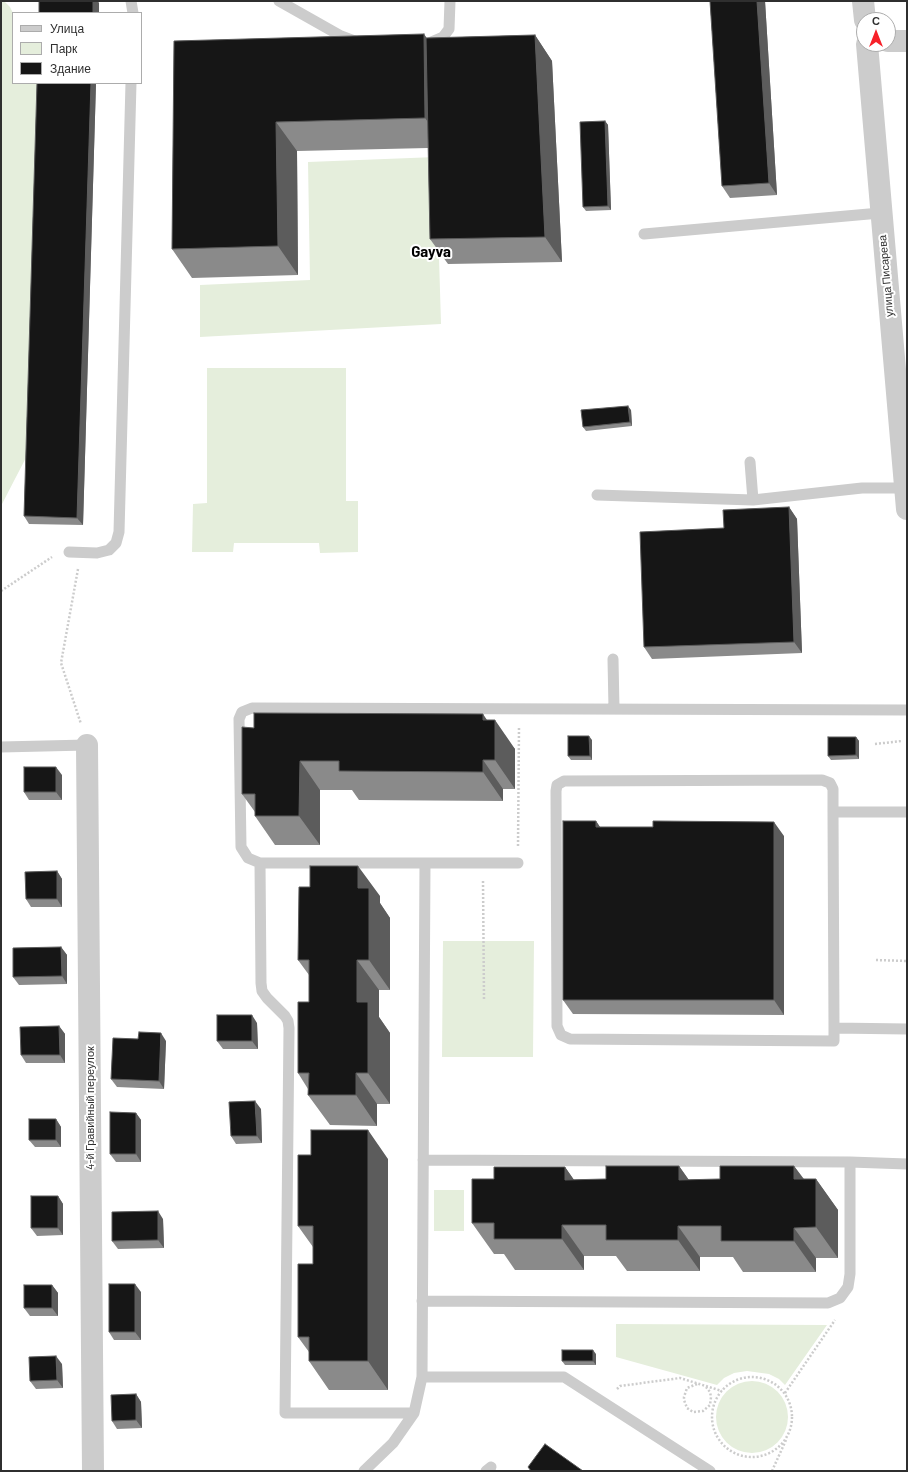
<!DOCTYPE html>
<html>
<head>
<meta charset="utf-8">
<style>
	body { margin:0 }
	#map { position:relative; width:908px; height:1472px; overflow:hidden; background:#fff; font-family:Barlow,sans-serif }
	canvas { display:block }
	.frame { position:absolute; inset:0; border:2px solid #2f2f2f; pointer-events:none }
	.legend { position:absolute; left:12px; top:12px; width:130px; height:72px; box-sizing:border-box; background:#fff; border:1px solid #acacac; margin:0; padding:5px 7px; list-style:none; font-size:12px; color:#2f2f2f }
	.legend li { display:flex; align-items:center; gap:8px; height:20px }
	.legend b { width:20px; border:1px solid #acacac }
	.north { position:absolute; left:856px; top:12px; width:40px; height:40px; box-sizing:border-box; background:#fff; border:1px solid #acacac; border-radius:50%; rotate:0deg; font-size:11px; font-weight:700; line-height:16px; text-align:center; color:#2f2f2f }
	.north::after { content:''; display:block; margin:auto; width:14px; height:18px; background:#f72129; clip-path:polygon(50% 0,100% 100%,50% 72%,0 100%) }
</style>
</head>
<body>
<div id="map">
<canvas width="908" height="1472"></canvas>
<div class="frame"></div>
<ul class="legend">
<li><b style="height:5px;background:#ccc"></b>Улица</li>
<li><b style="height:11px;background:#e5eedc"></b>Парк</li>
<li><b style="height:11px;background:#161616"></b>Здание</li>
</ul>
<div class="north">С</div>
</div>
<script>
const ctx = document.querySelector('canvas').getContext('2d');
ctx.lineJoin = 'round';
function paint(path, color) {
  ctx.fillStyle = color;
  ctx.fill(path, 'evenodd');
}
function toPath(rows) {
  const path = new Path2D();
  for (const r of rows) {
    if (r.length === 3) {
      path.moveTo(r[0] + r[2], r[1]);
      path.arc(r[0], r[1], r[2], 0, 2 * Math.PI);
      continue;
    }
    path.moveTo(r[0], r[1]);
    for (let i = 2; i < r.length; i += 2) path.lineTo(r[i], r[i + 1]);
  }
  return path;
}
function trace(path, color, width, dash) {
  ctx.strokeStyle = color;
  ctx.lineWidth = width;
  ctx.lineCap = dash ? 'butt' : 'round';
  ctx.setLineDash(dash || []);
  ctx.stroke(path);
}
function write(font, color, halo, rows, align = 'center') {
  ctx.font = font + ' Barlow,sans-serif';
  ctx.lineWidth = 4;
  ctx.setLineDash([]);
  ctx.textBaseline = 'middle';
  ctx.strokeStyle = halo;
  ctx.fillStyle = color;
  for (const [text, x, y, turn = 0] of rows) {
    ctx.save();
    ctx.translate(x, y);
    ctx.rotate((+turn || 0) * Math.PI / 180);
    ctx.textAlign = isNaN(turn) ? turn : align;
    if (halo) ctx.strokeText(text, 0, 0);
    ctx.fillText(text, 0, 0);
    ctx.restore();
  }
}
paint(toPath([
	[1,1,4,1,10,7,13,13,13,83,42,83,32,446,1,506],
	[436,157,441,324,200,337,200,285,310,280,308,162],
	[207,368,346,368,346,501,358,501,358,552,320,553,319,543,234,543,233,552,192,552,193,504,207,503],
	[443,941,534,941,533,1057,442,1057],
	[434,1190,464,1190,464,1231,434,1231],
	[616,1324,827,1325,785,1385,779,1379,769,1374,747,1371,734,1373,724,1378,717,1385,616,1357],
	[752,1417,36]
]), '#e5eedc');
trace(toPath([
	[78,569,61,663,81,724],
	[1,591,52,557],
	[875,744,902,741],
	[518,846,519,727],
	[483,881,484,999],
	[876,960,906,961],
	[752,1417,40],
	[697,1384,687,1388,684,1397,684,1400,687,1408,693,1412,703,1411,710,1405,711,1397,710,1392,706,1387],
	[617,1389,620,1386,680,1378,722,1391],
	[785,1393,835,1320],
	[772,1471,786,1440]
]), '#ccc', 2.5, [2, 2]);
trace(toPath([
	[131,1,133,13],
	[279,1,341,36,357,42],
	[429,43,443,37,449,29,450,1],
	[644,234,880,213],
	[750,462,753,500],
	[597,495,753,500,862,488,905,488],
	[69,552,97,553,109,550,116,543,119,532,131,83],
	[613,659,614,709],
	[1,747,87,745],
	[833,812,833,789,830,783,822,780,564,781,557,785,556,791,557,1026,561,1035,570,1039,834,1041,834,1028],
	[907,812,833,812,834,1028,907,1029],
	[260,863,261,983,262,991,267,998,285,1016,288,1021,289,1028,285,1413,414,1413],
	[518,863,260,863,248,858,241,847,239,719,242,712,252,708,907,710],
	[423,1160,850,1162,907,1164],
	[422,1301,828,1303,840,1298,848,1287,850,1274,850,1162],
	[422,1377,564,1377,710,1471],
	[364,1471,393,1443,414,1413,422,1377,425,863],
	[486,1471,491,1467]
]), '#ccc', 11);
trace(toPath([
	[888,41,907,41],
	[87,745,93,1471]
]), '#ccc', 22);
trace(toPath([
	[863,1,865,20],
	[867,44,907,509]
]), '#ccc', 22);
paint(toPath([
	[363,1,389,1,363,2],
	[710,1,765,1,777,195,730,198,722,186],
	[535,35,552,61,562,262,448,264,430,239,428,148,297,151,298,275,192,278,172,249,174,41,426,38],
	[37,83,96,83,83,525,29,524,24,516],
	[605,121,608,125,611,210,586,211,583,207],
	[631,410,632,426,586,431,583,427],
	[789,507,797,519,802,653,652,659,644,647,724,528],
	[487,720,515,749,515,789,503,789,503,801,359,800,352,790,320,790,320,845,275,845,255,816,255,812,242,794,254,728],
	[856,737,859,741,859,759,831,760,828,756],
	[592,740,592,760,571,760,568,756],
	[62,775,62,800,29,800,24,792],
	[596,821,600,827,784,836,784,1015,573,1014,563,1000],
	[57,871,62,879,62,907,31,907,26,899],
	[310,887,380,896,380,903,390,918,390,990,379,990,379,1017,390,1033,390,1104,377,1104,377,1126,330,1125,308,1095,308,1089,298,1073,309,1002,309,975,298,960],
	[61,947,67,955,67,984,19,985,13,977],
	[257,1023,258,1049,223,1049,217,1041],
	[59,1026,65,1034,65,1063,26,1063,21,1055],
	[166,1041,164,1089,117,1087,111,1079],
	[261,1109,262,1143,236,1144,231,1136],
	[136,1113,141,1120,141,1162,116,1162,110,1154],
	[56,1119,61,1127,61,1147,35,1147,29,1140],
	[388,1159,388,1390,329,1390,309,1361,309,1352,298,1337,313,1264,313,1247,298,1226],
	[679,1166,689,1180,720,1179,794,1166,804,1179,816,1179,838,1210,838,1258,816,1258,816,1272,743,1272,733,1257,700,1257,700,1271,627,1271,616,1256,584,1256,584,1270,515,1270,504,1254,494,1254,472,1223,494,1179,565,1167,574,1180,606,1179],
	[58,1196,63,1204,63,1235,37,1236,31,1228],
	[163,1219,164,1248,118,1249,112,1241],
	[52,1285,58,1293,58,1316,30,1316,24,1308],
	[141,1292,141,1340,114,1340,109,1332],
	[596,1354,596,1365,565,1365,562,1361],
	[62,1364,63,1388,36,1389,30,1381],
	[136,1394,141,1402,142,1428,117,1429,112,1421]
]), '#8a8a8a');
paint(toPath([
	[93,1,98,1,99,3,99,13,93,13],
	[757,1,765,1,777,195,769,183],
	[424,34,444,63,446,147,425,118],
	[535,35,552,61,562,262,545,237],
	[91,83,96,83,83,525,77,518],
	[605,121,608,125,611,210,608,206],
	[276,122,297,151,298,275,278,246],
	[628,406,631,410,632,426,630,422],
	[789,507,797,519,802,653,794,642],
	[483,714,495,732,495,720,515,749,515,789,495,760,483,720],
	[589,736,592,740,592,760,590,756],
	[856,737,859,741,859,759,856,755],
	[483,760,503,789,503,801,483,772],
	[300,761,320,790,320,845,299,816],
	[56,767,62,775,62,800,56,792],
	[596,821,606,836,596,827],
	[774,822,784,836,784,1015,774,1000],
	[358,866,380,896,380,903,390,918,390,990,369,960,358,888],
	[57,871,62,879,62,907,57,899],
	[61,947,67,955,67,984,62,976],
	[357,960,379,990,379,1017,390,1033,390,1104,368,1073,357,1002],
	[252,1015,257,1023,258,1049,252,1041],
	[59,1026,65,1034,65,1063,60,1055],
	[161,1033,166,1041,164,1089,159,1081],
	[356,1073,377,1104,377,1126,356,1095],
	[255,1101,261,1109,262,1143,257,1136],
	[136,1113,141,1120,141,1162,136,1154],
	[56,1119,61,1127,61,1147,56,1140],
	[368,1130,388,1159,388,1390,368,1361],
	[679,1166,700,1196,679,1180],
	[794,1166,816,1196,794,1179],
	[565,1167,586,1197,565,1180],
	[816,1179,838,1210,838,1258,816,1227],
	[58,1196,63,1204,63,1235,58,1228],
	[158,1211,163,1219,164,1248,158,1240],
	[562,1225,584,1256,584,1270,562,1239],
	[678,1226,700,1257,700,1271,678,1240],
	[794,1228,816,1258,816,1272,794,1241],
	[135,1284,141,1292,141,1340,135,1332],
	[52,1285,58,1293,58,1316,52,1308],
	[593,1350,596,1354,596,1365,593,1361],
	[56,1356,62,1364,63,1388,57,1380],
	[136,1394,141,1402,142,1428,136,1420]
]), '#5c5c5c');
const building = toPath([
	[39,1,93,1,93,13,39,13,39,1],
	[710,1,757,1,769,183,722,186,710,1],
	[424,34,425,118,276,122,278,246,172,249,174,41,424,34],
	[535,35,545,237,430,239,426,38,535,35],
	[37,83,91,83,77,518,24,516,37,83],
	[605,121,608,206,583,207,580,122,605,121],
	[628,406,630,422,583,427,581,410,628,406],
	[789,507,794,642,644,647,640,532,724,528,723,510,789,507],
	[254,713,483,714,483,720,495,720,495,760,483,760,483,772,339,771,339,761,300,761,299,816,255,816,255,794,242,794,242,727,254,728,254,713],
	[568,736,589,736,590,756,568,756,568,736],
	[828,737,856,737,856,755,828,756,828,737],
	[24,767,56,767,56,792,24,792,24,767],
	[563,821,596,821,596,827,653,827,653,821,774,822,774,1000,563,1000,563,821],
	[310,866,358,866,358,888,369,888,369,960,357,960,357,1002,368,1002,368,1073,356,1073,356,1095,308,1095,309,1073,298,1073,298,1002,309,1002,309,960,298,960,299,887,310,887,310,866],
	[57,871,57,899,26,899,25,872,57,871],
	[61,947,62,976,13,977,13,948,61,947],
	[217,1015,252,1015,252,1041,217,1041,217,1015],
	[59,1026,60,1055,21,1055,20,1027,59,1026],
	[139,1032,161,1033,159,1081,111,1079,113,1038,138,1039,139,1032],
	[255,1101,257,1136,231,1136,229,1102,255,1101],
	[110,1112,136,1113,136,1154,110,1154,110,1112],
	[29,1119,56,1119,56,1140,29,1140,29,1119],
	[311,1130,368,1130,368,1361,309,1361,309,1337,298,1337,298,1264,313,1264,313,1226,298,1226,298,1155,311,1155,311,1130],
	[606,1166,679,1166,679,1180,720,1179,720,1166,794,1166,794,1179,816,1179,816,1227,794,1228,794,1241,721,1241,721,1226,678,1226,678,1240,606,1240,606,1225,562,1225,562,1239,494,1239,494,1223,472,1223,472,1179,494,1179,494,1167,565,1167,565,1180,606,1179,606,1166],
	[31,1196,58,1196,58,1228,31,1228,31,1196],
	[158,1211,158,1240,112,1241,112,1212,158,1211],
	[109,1284,135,1284,135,1332,109,1332,109,1284],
	[24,1285,52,1285,52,1308,24,1308,24,1285],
	[562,1350,593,1350,593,1361,562,1361,562,1350],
	[56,1356,57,1380,30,1381,29,1357,56,1356],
	[136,1394,136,1420,112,1421,111,1395,136,1394],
	[545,1444,583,1471,531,1471,528,1467,545,1444]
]);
paint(building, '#161616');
trace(building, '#5c5c5c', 1);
write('11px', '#2f2f2f', '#fff', [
	["улица Писарева",886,276,-95],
	["4-й Гравийный переулок",90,1108,-90]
]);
write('bold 15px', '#000', '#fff', [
	["Gayva",431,252]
]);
</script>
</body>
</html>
